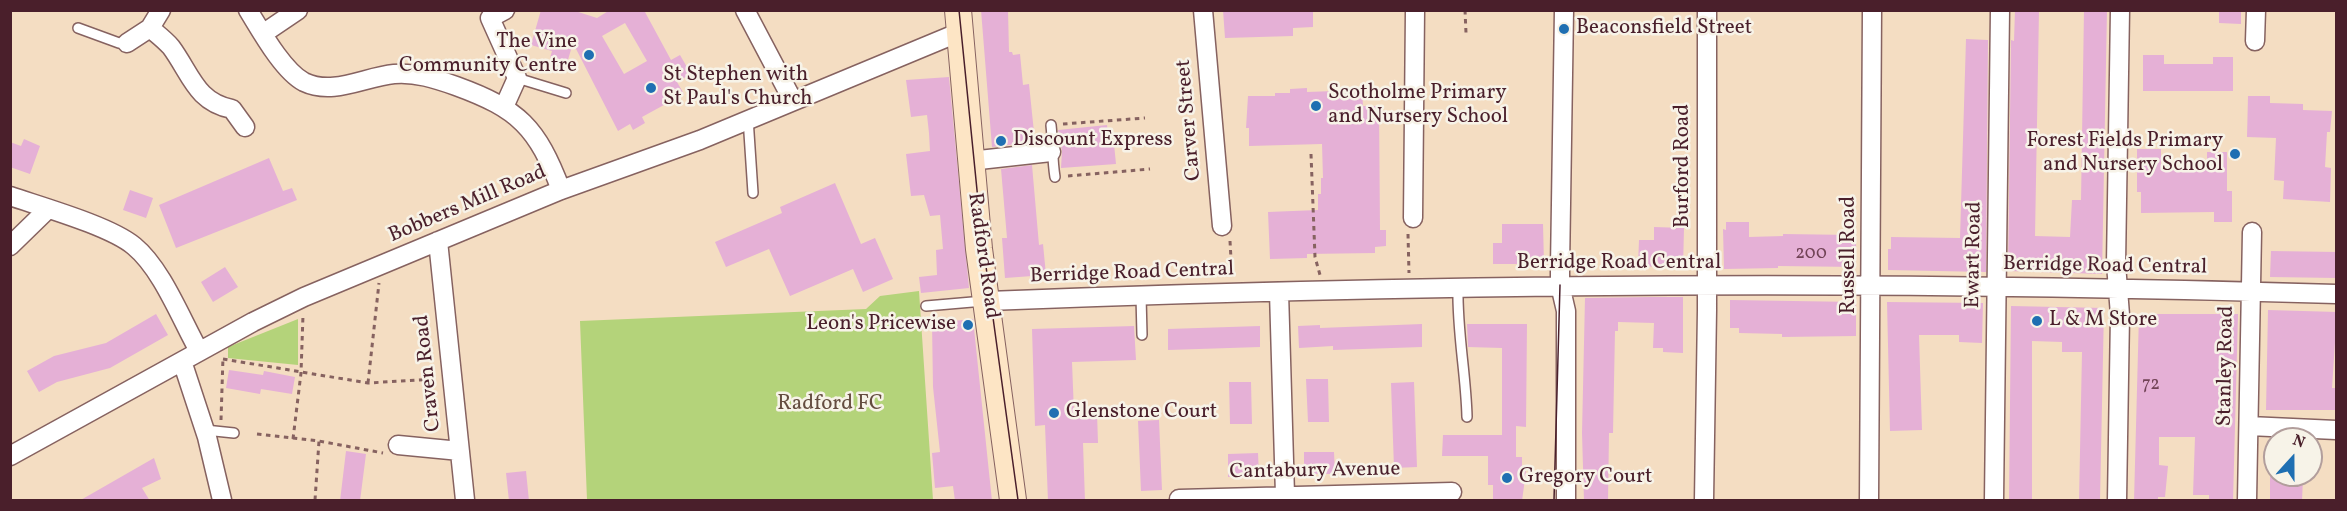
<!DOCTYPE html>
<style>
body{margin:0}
#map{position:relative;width:2347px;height:511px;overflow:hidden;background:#f4ddc2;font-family:Vollkorn,serif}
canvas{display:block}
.frame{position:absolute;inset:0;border:12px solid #4a1f2b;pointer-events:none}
.north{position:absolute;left:2263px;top:427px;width:60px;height:60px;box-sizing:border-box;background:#f7f3e8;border:2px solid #b29e9c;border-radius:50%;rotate:21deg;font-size:16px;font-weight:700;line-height:24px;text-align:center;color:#4a1f2b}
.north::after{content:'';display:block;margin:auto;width:21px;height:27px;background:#1f6fb2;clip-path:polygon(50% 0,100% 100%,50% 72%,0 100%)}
</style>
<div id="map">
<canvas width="2347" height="511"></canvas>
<div class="frame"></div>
<div class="north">N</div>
</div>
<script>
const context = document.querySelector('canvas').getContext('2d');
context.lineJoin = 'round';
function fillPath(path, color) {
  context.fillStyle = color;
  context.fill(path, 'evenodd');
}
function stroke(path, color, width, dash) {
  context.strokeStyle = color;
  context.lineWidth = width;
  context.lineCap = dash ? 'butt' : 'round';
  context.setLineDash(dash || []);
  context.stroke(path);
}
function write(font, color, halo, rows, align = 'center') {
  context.font = font + ' Vollkorn,serif';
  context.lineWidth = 5;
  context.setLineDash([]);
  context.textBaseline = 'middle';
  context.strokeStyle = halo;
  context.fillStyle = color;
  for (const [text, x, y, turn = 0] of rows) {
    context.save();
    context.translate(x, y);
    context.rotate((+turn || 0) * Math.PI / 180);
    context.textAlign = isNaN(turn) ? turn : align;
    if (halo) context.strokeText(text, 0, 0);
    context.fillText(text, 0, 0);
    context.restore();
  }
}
fillPath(new Path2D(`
 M919,291L933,500H587L580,321L866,309L880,296Z
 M298,319V365L228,358V347Z`), '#b4d37a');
fillPath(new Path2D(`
 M541,10H572L597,18L610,10H648L645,12L671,60L680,55L691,74L677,82L684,94L642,117L645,123L633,130L630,124L618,131L573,43L567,63L550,58L552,51L531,45ZM625,23L647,61L624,74L602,36Z
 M981,10H1008L1009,52H1012L1013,55L1020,54L1023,85L1029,84L1035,142L992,147Z
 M1223,10H1313V27L1293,28V36L1225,38Z
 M2015,10H2039L2035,236L2070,237L2072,200H2081L2084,10H2107L2102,274L2008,271L2011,40L2014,41Z
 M2219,10H2241V24L2219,23Z
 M1966,39L1988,40L1986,272L1888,270V249H1891V237L1960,238Z
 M2143,55H2164V64H2213V57H2233V91H2143Z
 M949,77L969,288L921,293L919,277L937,275L936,250L943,249L940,215L930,216L924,195L911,196L906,154L930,151L929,133L927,115L911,117L906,80Z
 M1307,88V92L1362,90L1363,106H1379L1380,230H1386V246L1375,247V253L1307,254V258L1270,259L1268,212L1318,210V194H1321V178H1323L1322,144L1249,146V128H1246L1248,96H1275V93H1290V89Z
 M2248,96H2270V103L2303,104V110L2332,111L2330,132H2327L2325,167L2331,168L2330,202L2283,199L2284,181L2274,180L2276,138L2247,137Z
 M1107,125L1109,144H1114L1116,164L1061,168L1062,151L1058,130Z
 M24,139L40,146L30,174L10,167V142L21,146Z
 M2137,149H2161V166L2207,165V152H2227V191H2232V222H2214V212L2141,213V192H2137Z
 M269,158L283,191L292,188L297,200L176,248L159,205Z
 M1032,165L1039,245L1043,244L1046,275L1005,278L1002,238H1007L1001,169Z
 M835,183L861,244L875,238L893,279L863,292L853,269L790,296L769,249L726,267L715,242L782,213L780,207Z
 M130,190L153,198L146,218L123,210Z
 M1726,222H1749V237L1783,236V234L1853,235V244H1856V267L1778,266V268L1724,269L1723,229L1726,230Z
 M1502,224H1543L1544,264H1493V243H1502Z
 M1654,227L1684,228L1683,268L1638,266L1639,240H1654Z
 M2271,251L2337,252V278L2270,277Z
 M225,267L238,287L213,302L201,282Z
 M1651,297H1683V353L1663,352V348H1653L1654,323L1618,322V331H1615L1613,433H1609L1608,501H1584L1582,433L1585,298Z
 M1730,300L1856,302V336L1782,337V334L1739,333V328H1730Z
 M1887,302L1983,303L1982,343L1959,342V335H1919L1922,430L1890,431Z
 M2011,306L2104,308L2100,501H2079L2082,352H2062V342L2032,341V501H2009Z
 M2268,310L2337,312L2332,388H2337V410H2266Z
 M156,314L168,335L110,368L57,382L39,392L27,371L54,356L106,343Z
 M2139,314H2238L2233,501H2209V495H2193L2195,437H2159V465L2168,466L2165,497H2158V501H2134Z
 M973,319L992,501H955L953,486L935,488L932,453L940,452L933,387L932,323Z
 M1422,324V347L1333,350V346L1299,348L1298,326L1320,325V328Z
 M1467,324H1527L1526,427L1516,426V457H1522V471H1526L1522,501H1493V485H1488V456H1442L1443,435H1502V348L1468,347Z
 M1134,326L1136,360L1072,362L1074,413H1097L1098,443H1083L1085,501H1048L1045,425L1035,426L1032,329Z
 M1260,326V347L1168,350V329Z
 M229,370L263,375L264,371L295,377L292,394L261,389L260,394L226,388Z
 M1306,379H1328L1329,422H1308Z
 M1229,382H1251L1252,424H1230Z
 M1414,382L1417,467L1394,468L1391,383Z
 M1159,420L1162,490L1141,491L1138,421Z
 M346,451L366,454L360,501H340Z
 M1304,452H1334L1335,474H1304Z
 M1258,453L1259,476L1228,477V454Z
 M154,458L161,479L142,488L150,501H79Z
 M526,471L529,501H509L506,473Z
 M2270,475H2295V478H2303L2302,501H2270Z`), '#e5b0d6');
const lane = new Path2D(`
 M78,28L119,43H127
 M517,78L566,93
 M748,118L753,193
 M1051,125C1053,143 1052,159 1055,177
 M1458,288C1457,332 1466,374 1467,417
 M1141,296L1142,335
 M926,306L984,301
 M205,430L234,433`);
const street = new Path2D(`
 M248,10C261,31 283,71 304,82C333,96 364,77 394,74C415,72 436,79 456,86C519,109 537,127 561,190
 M745,10L793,101
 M1203,10L1222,226
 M1564,10L1560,268V285L1566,311V500
 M150,28C157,34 165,40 171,47C191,74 196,102 232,109L245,127
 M264,33L298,10
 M2255,41L2256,10
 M127,43L150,28L161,10
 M504,107L517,78L490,18L505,10
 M970,161L1051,152
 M10,196C42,207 110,226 134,246C162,269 181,319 199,351
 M1413,218L1415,10
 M438,241L465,500
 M10,246L48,209
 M1279,292L1285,495
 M988,301C1437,283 1887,280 2336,294
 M182,361L207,437L222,500
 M2249,426L2336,430
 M398,445L460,451
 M10,456L253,322L304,297L561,190L700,140L960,32
 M1179,499L1452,492
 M1704,500L1707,310V10
 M1869,500L1872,10
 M1994,500L2000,10
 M2117,500L2120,315L2116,264L2120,10
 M2247,500L2252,232`);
const secondary = new Path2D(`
 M958,10L979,249L1013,500`);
stroke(lane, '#866260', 12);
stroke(street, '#866260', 21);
stroke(secondary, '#866260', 28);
stroke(new Path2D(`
 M1465,10L1466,33
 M1063,124L1145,118
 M1311,154L1315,257L1320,275
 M1068,176L1150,169
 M1408,234L1409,273
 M1230,241L1232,277
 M223,359L368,383L435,379
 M368,383L379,283
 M221,420L223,357
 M257,434L319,441L383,453
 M293,439L301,373L303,315
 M315,500L319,441`), '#866260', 3, [4.5, 4.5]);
stroke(lane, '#fff', 9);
stroke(street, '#fff', 18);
stroke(secondary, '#fde5c5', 26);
stroke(new Path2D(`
 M959,10L981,230L1018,500
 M1554,500L1560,285`), '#4a1f2b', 1.5);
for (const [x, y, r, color] of [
 [1564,29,6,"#1f6fb2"],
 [589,55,6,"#1f6fb2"],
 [651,88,6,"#1f6fb2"],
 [1316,106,6,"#1f6fb2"],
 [1001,141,6,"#1f6fb2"],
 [2235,154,6,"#1f6fb2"],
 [2037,321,6,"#1f6fb2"],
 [968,325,6,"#1f6fb2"],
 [1054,413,6,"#1f6fb2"],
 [1507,478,6,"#1f6fb2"]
]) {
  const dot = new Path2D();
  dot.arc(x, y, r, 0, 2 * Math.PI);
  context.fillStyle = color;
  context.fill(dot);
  stroke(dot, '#f7f3e8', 2);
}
write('18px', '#714356', null, [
 ["200",1811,255],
 ["72",2151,386]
]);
write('21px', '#4a1f2b', '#f7f3e8', [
 ["Beaconsfield Street",1576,29],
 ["The Vine",577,43,"right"],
 ["Community Centre",577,67,"right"],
 ["St Stephen with",663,76],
 ["St Paul's Church",663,100],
 ["Scotholme Primary",1328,94],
 ["and Nursery School",1328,118],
 ["Discount Express",1013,141],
 ["Forest Fields Primary",2223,142,"right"],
 ["and Nursery School",2223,166,"right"],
 ["L & M Store",2049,321],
 ["Leon's Pricewise",956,325,"right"],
 ["Glenstone Court",1066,413],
 ["Gregory Court",1519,478]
], 'left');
write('21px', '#4a1f2b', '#f7f3e8', [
 ["Carver Street",1190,120,-95],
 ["Burford Road",1684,166,-90],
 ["Bobbers Mill Road",468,205,-23],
 ["Russell Road",1850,255,-90],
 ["Ewart Road",1975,255,-89],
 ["Radford Road",982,256,82],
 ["Berridge Road Central",1619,264],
 ["Berridge Road Central",2105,267,1],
 ["Berridge Road Central",1132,274,-2],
 ["Stanley Road",2227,366,-89],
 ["Craven Road",429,373,-96],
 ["Cantabury Avenue",1315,472,-1]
]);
write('21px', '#644c3f', '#f7f3e8', [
 ["Radford FC",830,405]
]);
</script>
